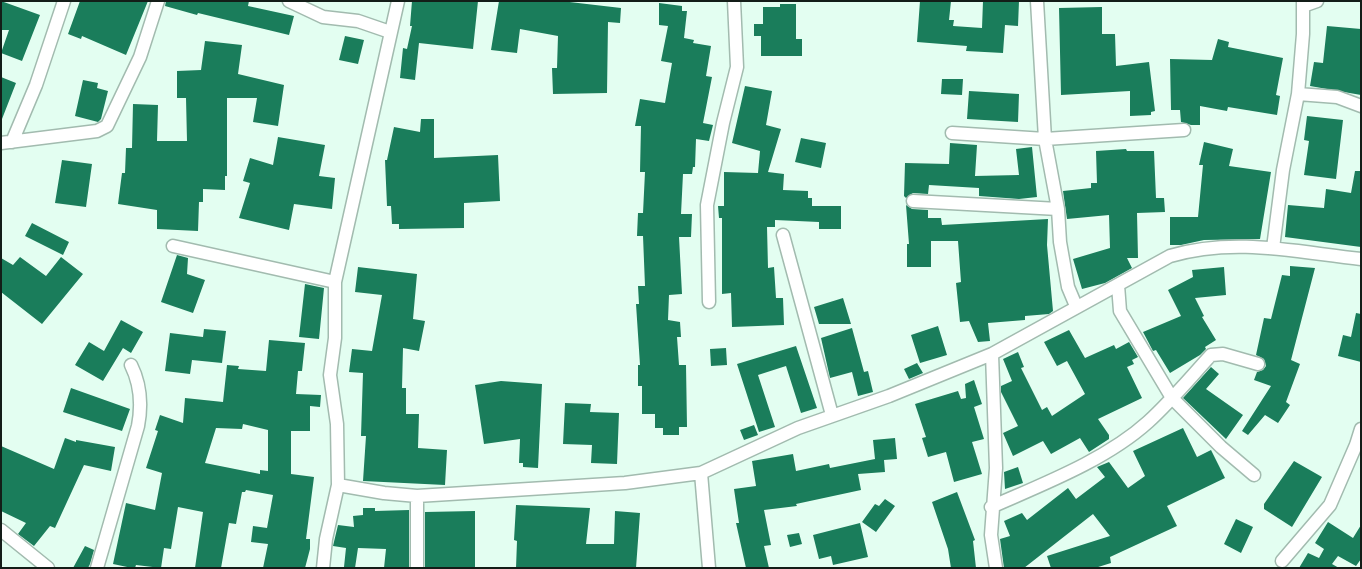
<!DOCTYPE html>
<style>
body{margin:0}
#map{position:relative;width:1362px;height:569px;overflow:hidden;background:#e3fef1;font-family:Helvetica,sans-serif}
canvas{display:block}
.frame{position:absolute;inset:0;border:2px solid #131d18;pointer-events:none}
</style>
<div id="map">
<canvas width="1362" height="569"></canvas>
<div class="frame"></div>
</div>
<script>
const context = document.querySelector('canvas').getContext('2d');
context.lineJoin = 'round';
function fillPath(path, color) {
  context.fillStyle = color;
  context.fill(path, 'evenodd');
}
function stroke(path, color, width, dash) {
  context.strokeStyle = color;
  context.lineWidth = width;
  context.lineCap = dash ? 'butt' : 'round';
  context.setLineDash(dash || []);
  context.stroke(path);
}
fillPath(new Path2D(`
 M1,1L40,15L22,61L1,53L9,30H1Z
 M80,1H148L126,55L82,36L81,39L68,34Z
 M166,1H249L248,6L294,16L289,35L198,13L197,15L165,6Z
 M412,1H478L473,49L419,43L415,80L400,78L403,48L407,49L412,26H410Z
 M499,1H561L621,8L620,23L608,22L607,93L553,94L552,68H557L558,36L520,29L517,53L491,50Z
 M920,1H951L949,20H954L953,26L982,28L983,1H1019L1018,26L1005,25L1003,53L966,51L967,46L917,42Z
 M659,3L682,6V11H687L684,38L694,40L693,43L711,46L706,76L712,77L703,123L713,125L709,141L696,139L695,167H693L692,174H683L681,214H692L691,237H679L682,294L669,295L668,320L680,322L681,337H677L679,365H686L687,427H679V435H663V428H655V414H642V386H638V365H640L636,304H639L638,286H645L643,236H637L638,213H643L645,172H640L641,126H635L640,99L665,103L672,63L661,61L668,26L659,25Z
 M780,4H796V39H802V56H761V36H754V24H763V7H780Z
 M1102,7V34H1115L1116,66L1149,62L1155,111L1151,112V115L1130,116V91L1061,95L1059,8Z
 M1327,26L1361,29V95L1310,86L1314,62L1323,63Z
 M345,36L364,40L358,64L339,60Z
 M1218,39L1229,42L1228,47L1283,58L1276,95L1280,96L1277,115L1228,107L1227,111L1200,106V125H1191L1181,122L1180,110H1171L1170,59L1212,60Z
 M205,41L242,45L238,74L284,85L278,126L253,122L257,98H227V176H225V190L203,189V202H199L198,231L157,229V210L118,204L122,173H125L126,148H132L133,104L158,105L157,141H187L186,98H177V71L201,70Z
 M1,77L16,83L2,119L1,118Z
 M942,79H963L962,95L941,94Z
 M83,80L98,83L97,88L108,91L101,119L98,122L75,116Z
 M745,86L772,91L766,125L781,129L768,172L784,174L783,190L808,191V198H812V206H841V229H819V222L775,220V227H767L768,268L774,267L776,298H783L784,325L732,327L731,293L722,294V218H719L718,206H724V172L758,173L760,151L732,143Z
 M969,91L1019,94L1018,122L967,119Z
 M1307,116L1343,120L1336,179L1304,175L1309,141L1304,140Z
 M421,119H434V158L498,155L500,201L464,203V228L399,229V224H392L391,206H387L385,160H387L394,127L420,132Z
 M278,137L325,145L319,176L335,178L332,209L294,204L289,230L239,218L250,183L243,181L250,158L273,165Z
 M801,138L826,143L821,168L795,162Z
 M1204,142L1233,149L1229,166L1271,172L1260,239L1204,240L1181,245H1170V217H1198L1203,165H1199Z
 M950,143L977,145L975,176L1019,175L1016,149L1032,147L1037,197L1019,199L979,196V188L929,185L928,194L913,193L906,198L904,196L905,163L949,164Z
 M1126,149L1127,151H1154L1156,198H1164L1165,212L1137,213L1138,258H1127L1132,268L1105,283L1082,289L1073,259L1110,248L1109,215L1067,219L1063,191L1091,188V183H1097L1096,151Z
 M62,160L92,164L86,207L55,203Z
 M1355,171H1361V247L1285,237L1288,205L1324,208L1326,189L1351,193Z
 M906,205L912,209L928,210V218H941L942,225L1048,219L1047,245L1053,311L1049,314L1025,316V320L988,323L990,341L978,342L969,321L960,322L956,283L961,282L958,241H931V267H907V244H909Z
 M32,223L69,242L63,255L25,236Z
 M177,255L188,258L187,274L205,280L193,313L161,302Z
 M20,257L46,276L61,257L83,274L42,324L1,292V258L13,265Z
 M1290,266L1315,268L1291,360L1300,364L1286,402L1290,405L1278,423L1265,415L1248,435L1242,431L1271,386L1254,380L1257,372L1263,370L1266,366L1264,359L1256,355L1264,318L1271,319L1282,275L1290,276Z
 M358,267L417,274L413,319L425,321L419,351L403,348L402,388H406V414H419L418,448L447,450L445,485L363,481L366,436H361L363,373L349,372L352,349L372,351L382,295L355,292Z
 M1224,267L1226,295L1195,298L1204,316L1202,317L1216,340L1205,347L1206,349L1200,355L1170,373L1156,350L1153,351L1143,332L1181,316L1168,290L1193,277L1192,270Z
 M305,284L324,288L319,339L299,337Z
 M843,298L851,324H819L814,307Z
 M1356,313L1361,314V362L1338,356L1343,335L1351,337Z
 M121,320L143,332L131,353L123,348L103,381L75,365L89,342L104,351Z
 M938,326L947,355L920,363L911,335Z
 M852,328L864,372L868,371L873,392L858,396L852,372L830,378L821,338Z
 M204,329L226,331L222,363L192,360L190,374L165,371L170,333L203,337Z
 M1069,330L1085,358L1114,345L1116,349L1129,342L1138,357L1132,360L1134,364L1127,367L1142,398L1098,419L1109,435V439L1089,452L1080,438L1051,454L1043,441L1013,456L1003,433L1018,426L1001,392V386L1012,381L1003,359L1018,352L1024,367L1021,368L1042,410L1047,407L1052,416L1085,394L1067,361L1057,366L1044,342Z
 M269,340L305,343L302,371H298L296,394L321,395L320,407L310,406V431H291V474L314,477L306,539H310V549L305,568H263L268,544L251,542L253,526L267,528L273,495L246,490L245,492H242L236,524L229,523L221,568H195L203,512L178,507L171,549L164,548L161,568L136,565L135,568H132L113,564L126,503L155,510L162,473L146,468L158,431L155,430L160,415L183,423L185,398L223,402L227,365L239,366L238,369L266,371ZM243,424L268,430V471L260,470V474L205,463L216,428L242,429Z
 M796,346L817,408L801,413L786,366L758,375L775,427L759,432L737,364Z
 M726,348L727,365L711,366L710,349Z
 M917,363L923,373L909,379L904,369Z
 M1211,367L1219,374L1206,389L1243,415L1226,439L1183,398Z
 M974,380L982,404L974,407L984,439L972,442L982,474L954,482L946,452L928,457L922,438L926,437L915,404L958,391L961,399L966,398L965,384Z
 M501,381L542,384L538,468L523,467V463H519L520,439L484,444L475,385Z
 M71,388L130,409L122,431L63,412Z
 M565,403L591,404L590,412L619,413L617,464L591,463L592,445L563,444Z
 M754,425L758,435L744,440L740,430Z
 M1183,428L1197,457L1211,450L1225,478L1167,506L1177,526L1110,557L1111,563L1095,568H1051L1047,556L1110,536L1093,514L1024,568H1004L1000,539L1010,536L1004,521L1022,513L1027,520L1068,488L1076,499L1105,477L1097,467L1109,462L1128,488L1145,476L1133,451Z
 M65,438L76,442V440L115,447L111,471L84,465L55,528L50,526L34,546L18,534L26,523L1,511V446L54,469Z
 M895,438L897,459L884,460L885,472L858,474L861,490L796,504L797,506L764,510L771,545L764,546L769,568H746L736,523H739L734,489L756,486L752,461L793,454L796,471L829,464L830,468L875,459L873,440Z
 M1294,461L1322,477L1292,527L1264,509V504Z
 M1018,467L1023,483L1005,489L1004,472Z
 M957,492L975,540L973,541L976,568H951L948,549L932,502Z
 M885,499L895,506L876,532L862,522L875,504L879,506Z
 M516,505L590,508L586,544H614L615,511L640,513L636,568H516L517,541L514,540Z
 M363,508H375V511L409,510V568H384L386,549L358,548L355,568L344,567L346,548L333,546L338,525L354,527L353,516L363,515Z
 M475,511V568H425V512Z
 M1236,519L1253,527L1241,553L1224,544Z
 M1328,522L1353,538L1361,525V559L1356,566L1338,556L1332,564L1339,568H1299L1308,553L1319,558L1324,549L1315,543Z
 M860,523L868,557L833,565L831,556L819,559L813,535Z
 M799,533L802,544L790,547L787,535Z
 M85,546L94,550L90,564L88,568H73Z`), '#1a7d5b');
const minor = new Path2D(`
 M289,1L323,17L358,21L390,32
 M1037,1L1045,139L1058,209L1060,242L1068,287L1076,306
 M1303,6L1317,1
 M1298,94L1337,97L1361,106
 M952,133L1045,139L1184,130
 M12,142L36,85L64,1
 M1,143L97,131L107,126L140,57L158,1
 M913,201L1058,209
 M783,235L832,415
 M173,246L335,282
 M1273,248L1283,170L1298,94L1303,34V1
 M1118,285L1120,311L1172,398L1221,447L1254,475
 M709,302L707,205L723,123L737,67L734,1
 M992,354L996,468L991,535L996,568
 M701,473L709,568
 M338,485L384,493L417,496L625,483L701,473L798,428L889,396L992,354L1170,256C1235,237 1295,252 1361,259
 M417,496V568
 M991,507C1043,484 1106,460 1148,422C1171,401 1190,378 1211,355L1223,354L1258,364
 M1,530L48,568
 M1282,561L1330,505L1356,445L1361,429
 M97,568L138,426C142,405 141,385 131,365
 M323,568L326,539L338,485L337,424L330,375L335,338V282L398,1`);
stroke(minor, '#a2bbaf', 15);
stroke(minor, '#fff', 12);
</script>
